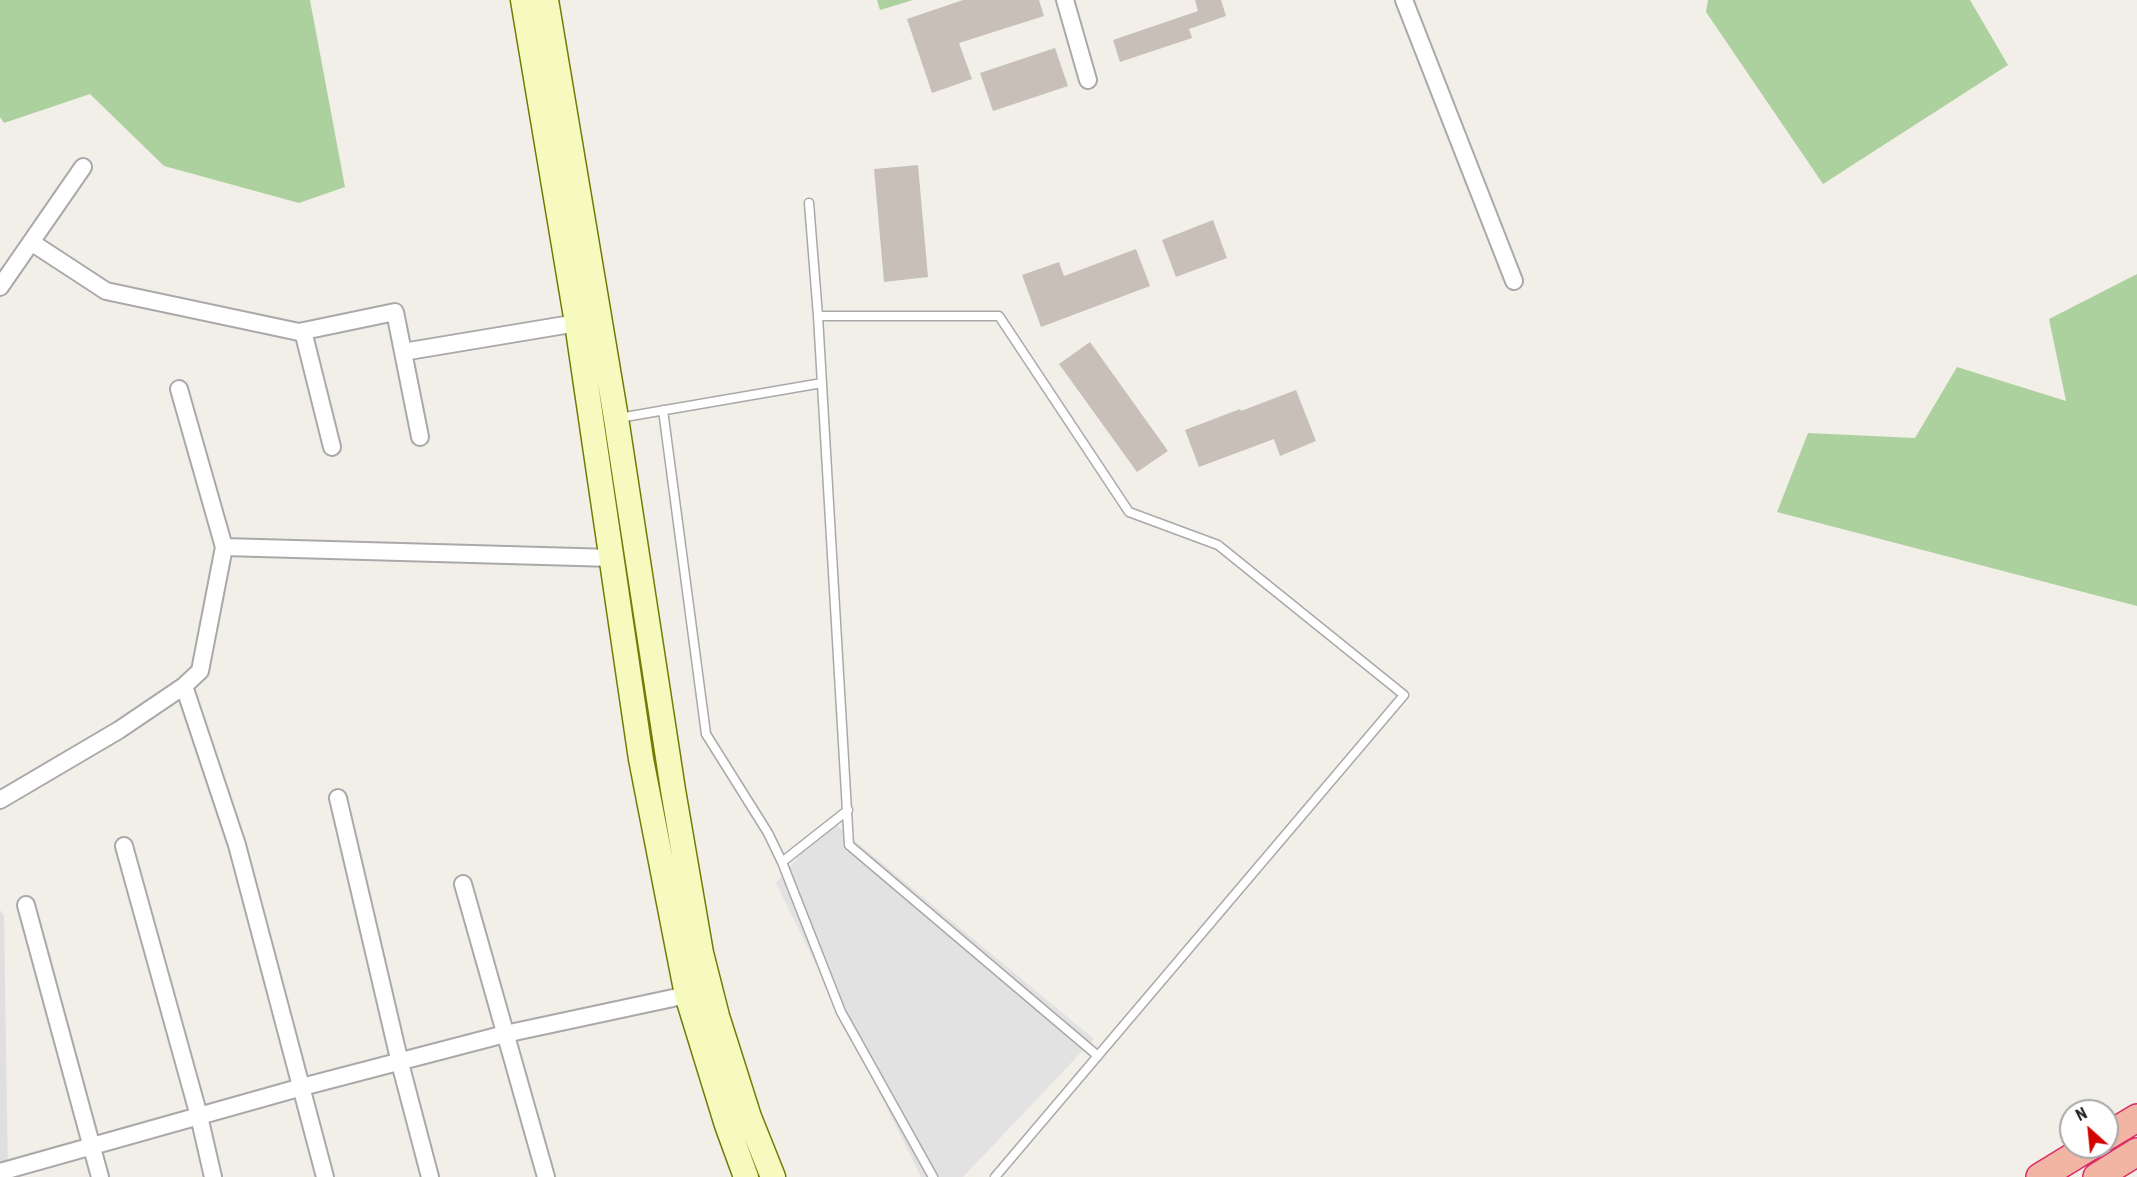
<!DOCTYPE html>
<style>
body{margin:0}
#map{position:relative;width:2137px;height:1177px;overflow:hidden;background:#f2efe9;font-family:"Roboto Condensed",sans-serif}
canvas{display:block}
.north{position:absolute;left:2059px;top:1099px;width:60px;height:60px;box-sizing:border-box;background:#fff;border:2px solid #a7a7a7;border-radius:50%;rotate:333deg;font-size:16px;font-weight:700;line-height:24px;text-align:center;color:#222}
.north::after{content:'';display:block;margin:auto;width:21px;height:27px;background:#d40000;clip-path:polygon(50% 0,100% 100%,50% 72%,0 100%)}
</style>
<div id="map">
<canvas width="2137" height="1177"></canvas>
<div class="north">N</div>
</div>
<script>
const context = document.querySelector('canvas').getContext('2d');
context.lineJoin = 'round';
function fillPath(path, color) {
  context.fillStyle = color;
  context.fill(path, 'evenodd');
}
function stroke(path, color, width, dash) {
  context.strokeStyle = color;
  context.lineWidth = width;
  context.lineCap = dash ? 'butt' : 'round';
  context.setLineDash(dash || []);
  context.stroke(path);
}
fillPath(new Path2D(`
 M0,910L4,916L8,1177H0Z`), '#e0dfdf');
fillPath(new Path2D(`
 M0,0H310L345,187L299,203L164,166L90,94L4,123L0,117Z
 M877,0H913L880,10Z
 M1708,0H1970L2008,65L1823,184L1706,12Z
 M2137,274V606L1777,512L1808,433L1915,438L1957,367L2066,401L2049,319Z`), '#add19e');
fillPath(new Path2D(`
 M830,820L1094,1039L963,1177H921L776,883Z`), '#e2e2e2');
fillPath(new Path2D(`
 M963,0H1039L1044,16L959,43L972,79L932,93L907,19Z
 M1195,0H1221L1226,16L1189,29L1192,38L1120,62L1113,40L1198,11Z
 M1055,48L1068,86L993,111L980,73Z
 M918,165L928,277L884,282L874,169Z
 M1213,220L1227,258L1176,277L1162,240Z
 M1136,249L1150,286L1041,327L1022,275L1059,262L1064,276Z
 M1090,342L1168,451L1137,472L1059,364Z
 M1296,390L1316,441L1280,456L1274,439L1199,467L1185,430L1240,409L1241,411Z`), '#c7bfb8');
const service = new Path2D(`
 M809,203L818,316L849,845L1098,1056
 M818,316H999L1129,512L1218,545L1404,695L995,1177
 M663,410L706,734L768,833L782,862L841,1012L933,1177
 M619,418L822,383
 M782,862L848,810`);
const minor = new Path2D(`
 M1065,0L1088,80
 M1404,0L1514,281
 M31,242L106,291L299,332L395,312L420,437
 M0,287L83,167
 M303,331L332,447
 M403,352L577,323
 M179,389L224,547
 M184,686L237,845L325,1177
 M338,798L400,1063L430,1177
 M0,800L119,730L184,686L200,671L224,547L613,558
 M124,846L199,1116L213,1177
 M463,884L546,1177
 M26,905L100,1177
 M0,1172L302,1087L505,1034L687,995`);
const secondary = new Path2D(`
 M523,0L577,323L641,759L687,995L727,1125L746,1177
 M546,0L616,418L673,790L701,953L717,1016L749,1117L773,1177`);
const trunk = new Path2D(`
 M2107,1136L2137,1118
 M2040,1177L2089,1147
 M2097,1177L2137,1152`);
stroke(service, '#a9a9a9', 11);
stroke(minor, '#a9a9a9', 20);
stroke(secondary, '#707d05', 27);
stroke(trunk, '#dc2a67', 30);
stroke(service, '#fff', 8);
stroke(minor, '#fff', 16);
stroke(secondary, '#f7fabf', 24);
stroke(trunk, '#f2b4a3', 27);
</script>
